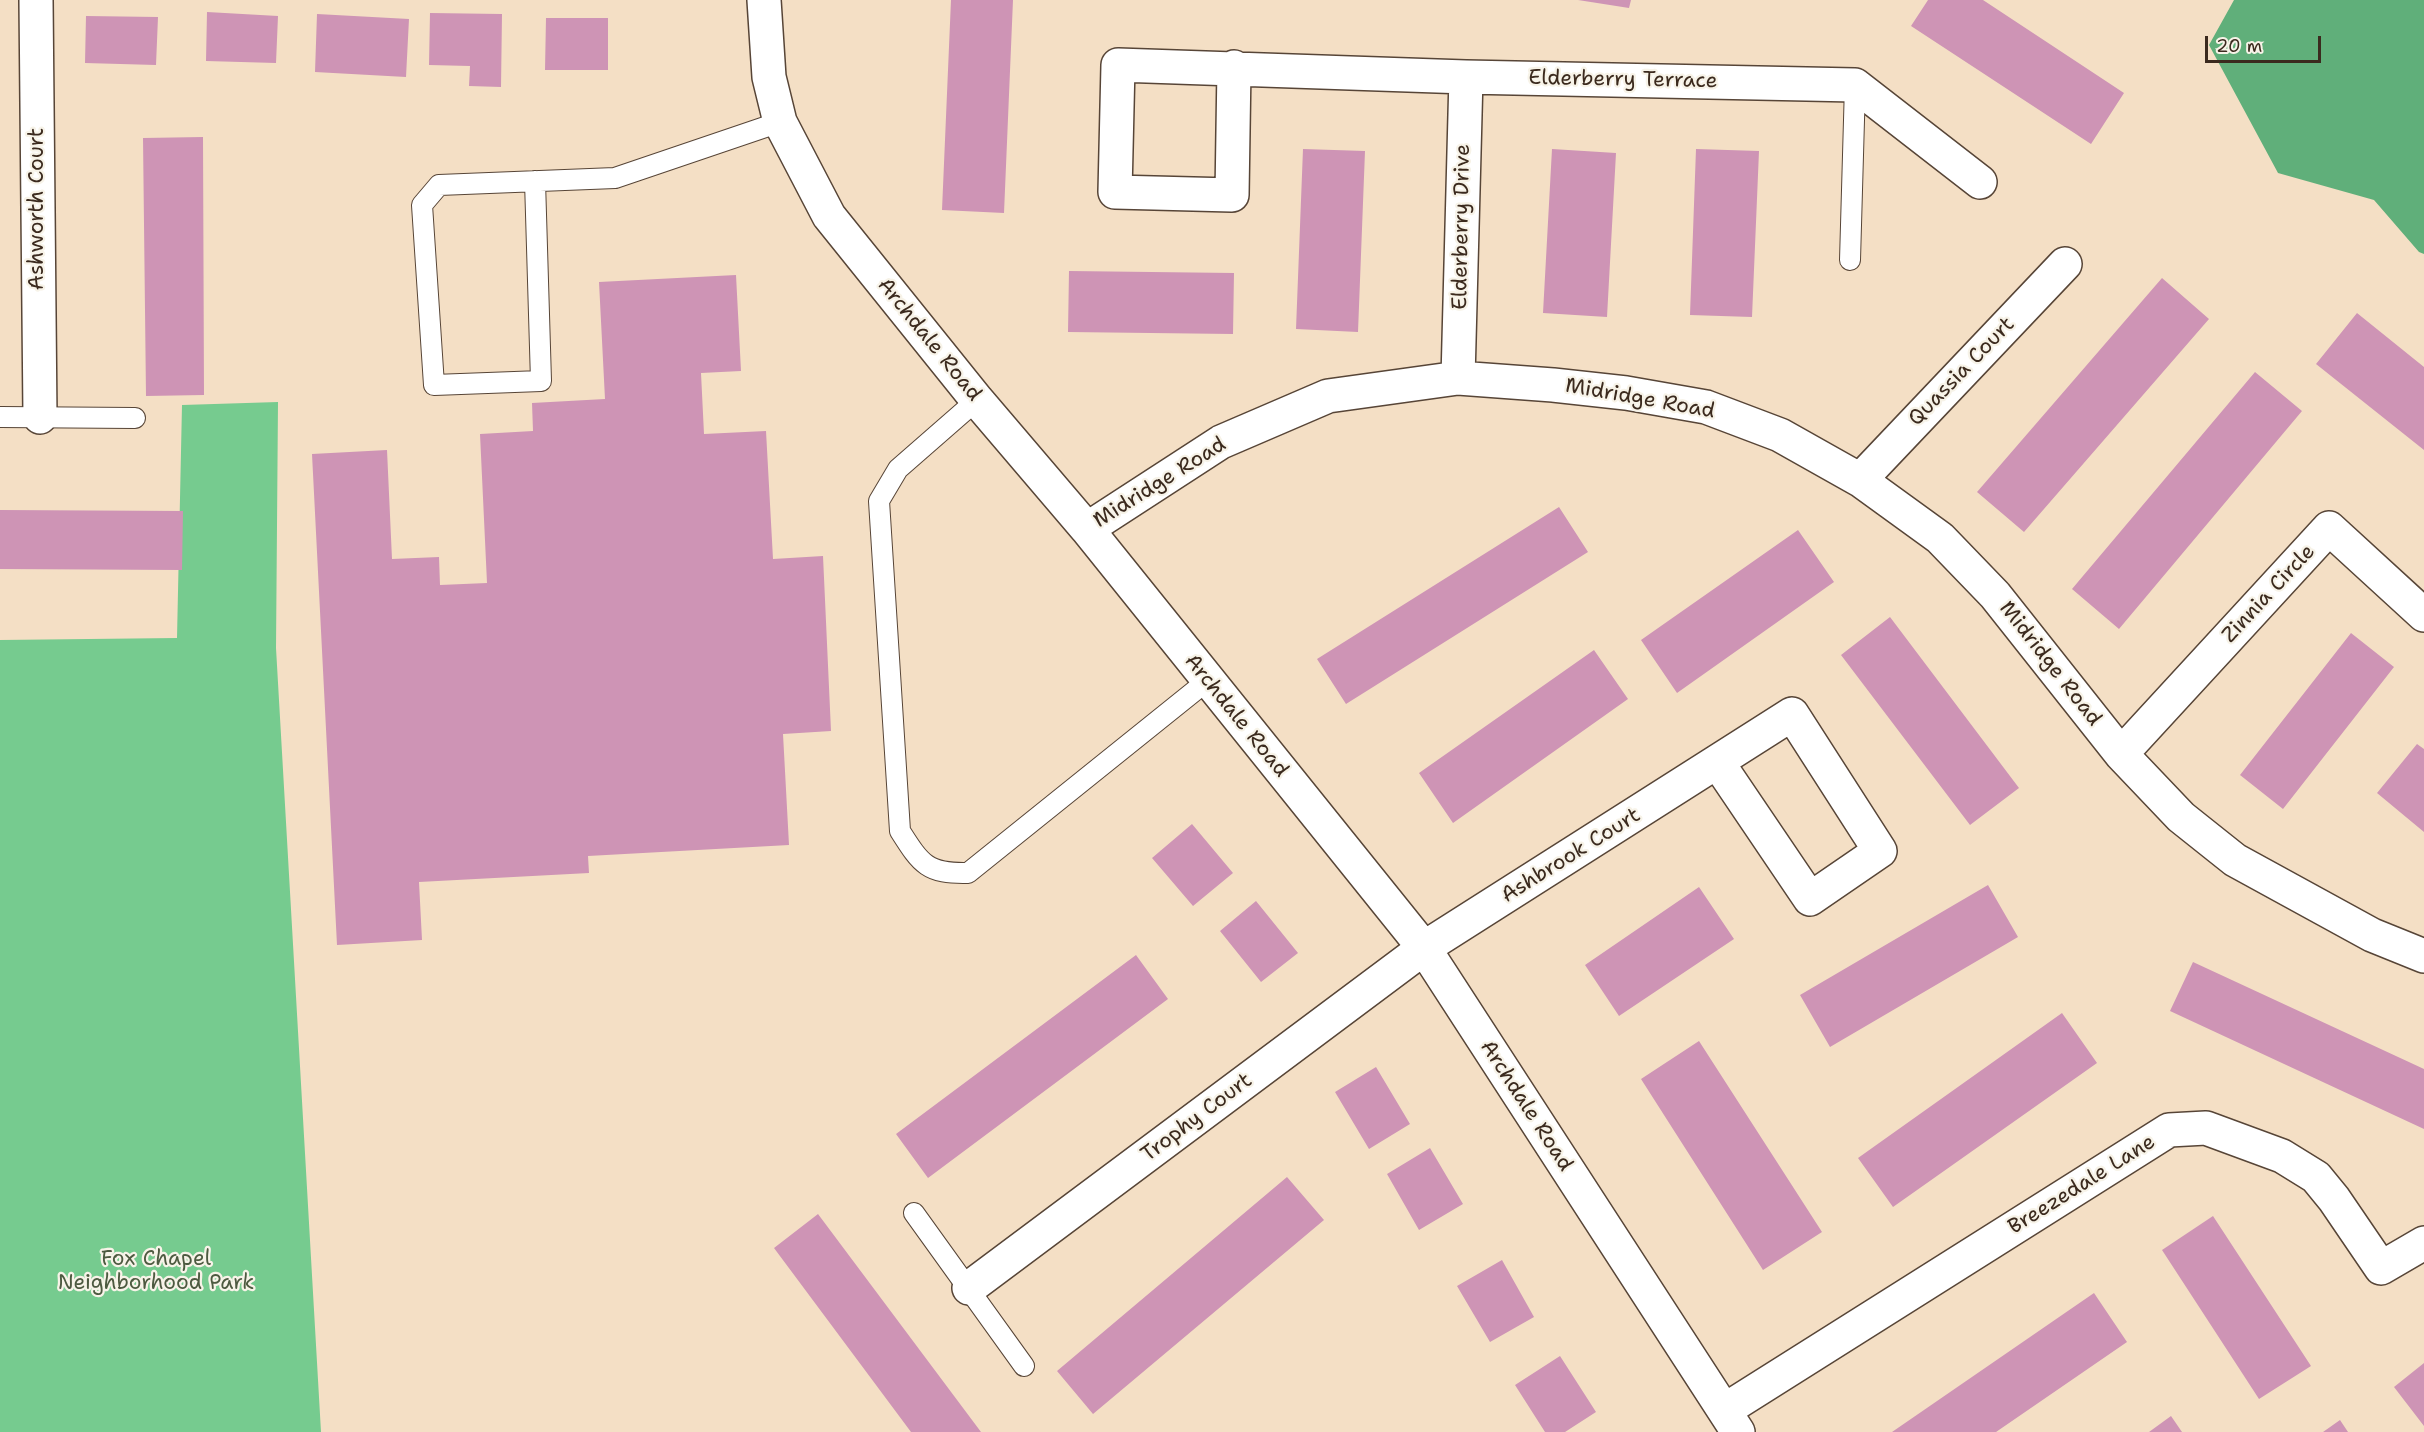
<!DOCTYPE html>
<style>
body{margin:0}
#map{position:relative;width:2424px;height:1432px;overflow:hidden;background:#f4dfc5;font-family:"Shantell Sans",sans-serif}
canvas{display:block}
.scale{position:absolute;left:2205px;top:36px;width:116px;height:27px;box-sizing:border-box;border:3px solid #3b2a1e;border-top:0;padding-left:8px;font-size:18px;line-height:21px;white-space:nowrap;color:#3b2a1e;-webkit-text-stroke:4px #f7f3e8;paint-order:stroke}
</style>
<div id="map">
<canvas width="2424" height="1432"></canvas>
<div class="scale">20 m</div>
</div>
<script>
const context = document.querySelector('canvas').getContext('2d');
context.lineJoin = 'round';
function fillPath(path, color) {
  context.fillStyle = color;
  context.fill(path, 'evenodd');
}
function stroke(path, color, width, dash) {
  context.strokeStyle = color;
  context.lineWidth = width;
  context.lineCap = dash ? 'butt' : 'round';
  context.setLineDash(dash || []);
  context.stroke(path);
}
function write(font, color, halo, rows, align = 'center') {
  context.font = font + ' "Shantell Sans",sans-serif';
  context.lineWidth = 4.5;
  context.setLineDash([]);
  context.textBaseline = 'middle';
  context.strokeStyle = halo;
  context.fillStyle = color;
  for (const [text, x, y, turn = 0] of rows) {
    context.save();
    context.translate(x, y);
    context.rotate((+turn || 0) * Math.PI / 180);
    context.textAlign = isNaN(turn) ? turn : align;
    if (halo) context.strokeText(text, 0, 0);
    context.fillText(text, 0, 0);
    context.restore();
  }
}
fillPath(new Path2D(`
 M278,402L276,648L321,1432H0V640L177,638L182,405Z`), '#76cb8f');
fillPath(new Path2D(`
 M2234,0H2424V254L2419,252L2374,200L2278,173L2209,45Z`), '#60af7a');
fillPath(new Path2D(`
 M951,0H1013L1004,213L942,210Z
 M1578,0H1631L1629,8Z
 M1928,0H1983L2124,93L2091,144L1911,26Z
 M207,12L278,16L276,63L206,61Z
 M430,13L502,14L501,87L469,86L470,66L429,65Z
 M317,14L409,19L406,77L315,72Z
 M86,16L158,17L156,65L85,63Z
 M546,18H608V70H545Z
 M203,137L204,395L146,396L143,138Z
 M1303,149L1365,151L1358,332L1296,329Z
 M1552,149L1616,153L1607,317L1543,313Z
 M1696,149L1759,151L1752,317L1690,315Z
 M1069,271L1234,273L1233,334L1068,332Z
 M736,275L741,371L701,373L704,434L766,431L773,559L823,556L831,731L783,734L789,845L588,856L589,873L419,882L422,940L337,945L312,454L387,450L392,559L439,557L440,585L487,583L480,434L533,431L532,403L605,399L599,282Z
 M2162,278L2209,319L2024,532L1977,492Z
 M2357,313L2424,367V450L2316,364Z
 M2255,372L2302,411L2119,629L2072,589Z
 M1559,507L1588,552L1346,704L1317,659Z
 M0,510L183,511L182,570L0,569Z
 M1798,530L1834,582L1677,693L1641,640Z
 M1890,617L2019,788L1970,825L1841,655Z
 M2351,633L2394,667L2283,809L2240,775Z
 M1594,650L1628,699L1453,823L1419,773Z
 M2417,744L2424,749V832L2377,793Z
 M1192,824L1233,873L1193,906L1152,858Z
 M1988,885L2018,937L1830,1047L1800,995Z
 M1699,887L1734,939L1619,1016L1585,965Z
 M1256,901L1298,953L1261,982L1220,931Z
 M1136,955L1168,999L928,1178L896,1134Z
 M2193,962L2424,1069V1129L2170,1011Z
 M2062,1013L2097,1063L1893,1207L1858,1158Z
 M1699,1041L1822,1232L1763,1270L1641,1079Z
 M1376,1067L1410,1124L1369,1149L1335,1092Z
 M1430,1148L1463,1204L1419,1230L1387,1174Z
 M1287,1177L1324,1220L1093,1414L1057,1371Z
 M818,1214L981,1432H911L774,1248Z
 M2213,1216L2311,1366L2259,1399L2162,1250Z
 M1502,1260L1534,1317L1490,1342L1457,1286Z
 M2094,1293L2127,1342L1996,1432H1892Z
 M1560,1356L1596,1412L1565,1432H1545L1515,1385Z
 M2424,1363V1426L2394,1387Z
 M2171,1416L2182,1432H2149Z
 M2340,1420L2348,1432H2323Z`), '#ce94b5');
const service = new Path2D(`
 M535,181L541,381L434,385L422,205L439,185L615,178L780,122
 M1850,260L1855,85
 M977,400L898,469L879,501L900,831C921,864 927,874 968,873L1207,681
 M0,417L135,418
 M914,1213L1024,1366`);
const minor = new Path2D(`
 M36,0L40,417
 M764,0L769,77L780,122L829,216L977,400L1087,529L1424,948L1738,1432
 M1234,67L1232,195L1115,192L1118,65L1466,77L1855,85L1980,182
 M1458,378L1466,77
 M1860,480L2065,264
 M1087,529L1221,442L1328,396L1458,378L1553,385L1626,393L1706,407L1780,435L1860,480L1940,538L1995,595L2121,754L2181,817L2235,860L2372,935L2424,956
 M2121,754L2329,528L2424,615
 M969,1288L1424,948L1792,714L1880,851L1810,899L1718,763
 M1725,1410L2169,1130L2206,1128L2282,1156L2316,1177L2334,1199L2381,1268L2424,1243`);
stroke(service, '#574537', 22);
stroke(minor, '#574537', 36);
stroke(service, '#fff', 20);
stroke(minor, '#fff', 33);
write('21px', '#3b2a1e', '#f7f3e8', [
 ["Elderberry Terrace",1623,80,1],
 ["Ashworth Court",38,209,-90],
 ["Elderberry Drive",1462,227,-89],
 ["Archdale Road",929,340,51],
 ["Quassia Court",1962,372,-46],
 ["Midridge Road",1640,399,10],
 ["Midridge Road",1160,483,-32],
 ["Zinnia Circle",2269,594,-47],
 ["Midridge Road",2050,664,52],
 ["Archdale Road",1236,716,51],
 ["Ashbrook Court",1571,856,-32],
 ["Archdale Road",1526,1106,57],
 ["Trophy Court",1197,1118,-37],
 ["Breezedale Lane",2082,1185,-32]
]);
write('21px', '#4d5a40', '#f7f3e8', [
 ["Fox Chapel",156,1260],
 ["Neighborhood Park",156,1284]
]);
</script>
